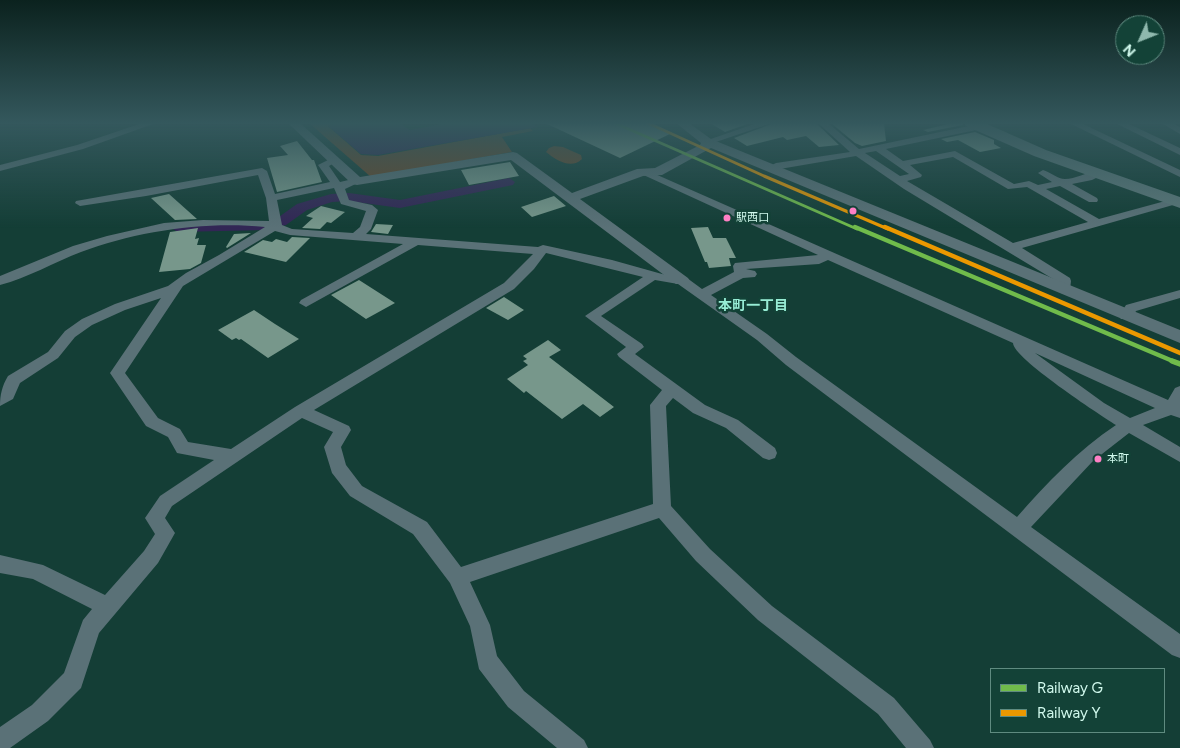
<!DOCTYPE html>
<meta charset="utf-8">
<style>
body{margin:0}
#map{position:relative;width:1180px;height:748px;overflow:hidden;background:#143e36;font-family:Figtree,sans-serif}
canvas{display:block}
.legend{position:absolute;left:990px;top:668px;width:175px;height:65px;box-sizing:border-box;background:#134237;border:1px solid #5f8b80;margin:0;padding:6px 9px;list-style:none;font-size:15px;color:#d1f9ed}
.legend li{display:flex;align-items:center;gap:10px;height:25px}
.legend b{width:25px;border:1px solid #5f8b80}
.north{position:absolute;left:1115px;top:15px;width:50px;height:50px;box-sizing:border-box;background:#134237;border:1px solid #5f8b80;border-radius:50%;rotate:226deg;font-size:14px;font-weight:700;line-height:20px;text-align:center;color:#d1f9ed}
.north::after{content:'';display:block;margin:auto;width:18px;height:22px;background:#8fb8ad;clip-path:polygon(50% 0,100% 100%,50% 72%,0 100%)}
</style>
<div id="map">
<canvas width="1180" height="748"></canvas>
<ul class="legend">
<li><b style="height:6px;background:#70bb4b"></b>Railway G</li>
<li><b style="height:6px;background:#eb9800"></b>Railway Y</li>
</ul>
<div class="north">N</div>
</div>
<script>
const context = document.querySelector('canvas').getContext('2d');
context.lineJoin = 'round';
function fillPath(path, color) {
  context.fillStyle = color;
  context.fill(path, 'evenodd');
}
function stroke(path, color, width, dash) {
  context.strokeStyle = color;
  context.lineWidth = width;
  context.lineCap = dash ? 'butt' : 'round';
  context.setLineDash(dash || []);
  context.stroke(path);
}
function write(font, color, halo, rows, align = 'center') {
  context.font = font + ' Figtree,"Noto Sans JP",sans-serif';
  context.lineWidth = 5;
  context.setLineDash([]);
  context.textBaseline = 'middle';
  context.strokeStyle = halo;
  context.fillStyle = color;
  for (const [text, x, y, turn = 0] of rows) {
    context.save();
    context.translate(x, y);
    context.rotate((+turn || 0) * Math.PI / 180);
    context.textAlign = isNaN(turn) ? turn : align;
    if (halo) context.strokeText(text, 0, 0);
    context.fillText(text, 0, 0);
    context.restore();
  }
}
fillPath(new Path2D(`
 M309,123H330L332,125L328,126L361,155L378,156L530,128L533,131L502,137L512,152L371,177Z
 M554,146L563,147L581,155L582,159C571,170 556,160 546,152L549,148Z`), '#6a4626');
fillPath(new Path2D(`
 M330,123H399L410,130L446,123H531L538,127L378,155L361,154L328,126L331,125Z`), '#322655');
fillPath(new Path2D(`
 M509,178L515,182L513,185L400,208L349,201L332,202L307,210L286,225L266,230L178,232L171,228L178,224L266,222L276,219L297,204L331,194L349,193L400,200Z`), '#322655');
fillPath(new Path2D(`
 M545,123H652L672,133L620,158Z
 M710,123H750L725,132Z
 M774,123H816L839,145L819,147L806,136L787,140L783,137L747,146L734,138Z
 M831,123H884L886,141L862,146L855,143Z
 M952,123H962L963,125L928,132L923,130Z
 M975,132L994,140V144L1001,148L980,152L958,140L947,142L941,139Z
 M297,141L312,160H314L322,182L277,192L267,158L288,155L280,146Z
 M510,162L519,176L469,185L461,170Z
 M169,194L197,219L175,220L151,198Z
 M554,196L566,206L532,217L521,207Z
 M321,206L345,212L331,223L327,222L320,229L302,228L313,218L306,216Z
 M376,224L393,225L388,234L371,232Z
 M708,227L713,238H726L736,258H729L731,266L709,268L707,262H705L691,228Z
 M198,228L195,239L199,238L197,245H206L201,263L190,269L159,272L170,232Z
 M251,233L227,248L226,247L234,234Z
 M292,237L310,238L286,262L244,252L263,240L272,242L276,239L287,242Z
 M359,280L395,303L366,319L331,295Z
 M504,297L524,310L508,320L486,308Z
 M254,310L275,324L299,339L268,358L241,339L239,340L236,338L232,340L218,330Z
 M548,340L561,350L549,357L614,407L600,417L583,404L562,419L526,391L524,393L507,379L528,365L523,361L527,359L523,356Z`), '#77978b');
fillPath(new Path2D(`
 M142,123H156L83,149L0,171V165L77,145Z
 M757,123H772L710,144L707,145L702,142Z
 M818,123H828L859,149L978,124L983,127L981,129L886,149L903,161L955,151L1014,184L1029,181L1038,185L1052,182L1038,173L1043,170C1050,172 1058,179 1065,179C1076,179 1090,170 1100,172V176L1092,180L1072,184L1097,198L1098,200L1097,202H1089L1060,186L1046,189L1099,219L1180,197V203L1022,248L1070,278L1071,281L1070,290L1063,294L1056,290L1058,282L904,189L856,156L768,171V167L776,163L850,152ZM876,151L909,174L900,176L865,153ZM953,157L1008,189L1027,187L1088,222L1013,243L907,181L921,177L922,175L910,165Z
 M1069,123H1081L1180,170V177Z
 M1115,123H1127L1180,148V155Z
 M1161,123H1173L1180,127V134Z
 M334,157L339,160L329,166L340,182L357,178L362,181L345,189L349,200L372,205L378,210L371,229L366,234L538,247L543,245L612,260L662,274L687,278L702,289L734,272L733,266L735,263L818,255L637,172L642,169L646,170L1168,400L1175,388L1180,386V418L1171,415L1143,425L1180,447V462L1129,433L1093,461L1031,527L1180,634V658L1172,655L786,365L757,340L678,284L655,280L601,316L642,344L644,347L635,354L705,405L738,420L775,448L777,453L775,458L769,460L763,458L726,428L693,413L673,398L666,406L671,506L710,549L772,606L894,698L930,740L934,748H906L878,714L758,620L696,561L659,518L470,582L490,625L497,656L524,691L584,740L588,748H557L508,707L479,669L470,626L450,583L413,534L350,496L332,473L324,447L333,432L302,418L172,506L165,518L175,533L158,563L99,633L81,688L48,721L10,748H0V727L32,705L64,673L83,620L92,609L33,579L0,573V555L43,565L105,595L144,551L155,534L145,518L160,496L214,460L177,453L168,437L146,426L110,373L161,298L125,310L92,325L75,337L58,358L20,383L13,399L0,406C0,395 2,386 8,376L48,352L65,331L82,319L115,304L168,286L186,273L219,255L265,227C206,221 137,231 81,252C54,262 28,278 0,285V276L73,246L107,236L164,223L203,220L269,221L266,198L258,175L146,196L80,206L75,203L76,201L262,168L267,171L275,194L330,182L318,165ZM334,188L341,204L366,211L360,227L353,233L292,229L282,225L277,200ZM275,231L290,235L403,244L301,300L299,303L306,307L418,245L533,254L504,283L295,407L231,449L188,442L180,429L158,418L125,373L183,286ZM546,253L643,277L585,316L626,347L617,354L619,357L662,390L650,405L653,504L461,567L427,522L362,486L346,465L341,447L351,430L349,426L314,410L514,289L534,269ZM828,260L1013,343C1013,358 1100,415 1116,425C1078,450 1047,483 1017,517L796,357L767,334L711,295L743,278L755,277L757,274L755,271L746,269L819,264ZM1035,353L1155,408L1130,418L1104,403Z
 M1180,290V298L1136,311L1131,319H1121L1119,316L1126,305Z`), '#5a7177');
fillPath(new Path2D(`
 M288,123H300L360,177L513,152L517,153L572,193L637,169L655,168L700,145L701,143L676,123H689L711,139L1180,330V343L711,148L662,175L643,176L580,199L688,278L690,281L688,284H676L511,160L357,185L352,184Z`), '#5a7177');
fillPath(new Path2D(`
 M964,123H985L1046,150L1180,197V208L1034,156L966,126Z`), '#5c787a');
stroke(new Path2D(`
 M615,123L857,229`), '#70bb4b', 3);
stroke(new Path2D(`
 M855,227L1175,362`), '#70bb4b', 4.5);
stroke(new Path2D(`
 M1172,361L1180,364`), '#70bb4b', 5.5);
stroke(new Path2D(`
 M648,123L764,176L888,229`), '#eb9800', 3);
stroke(new Path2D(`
 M885,227L1180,353`), '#eb9800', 4.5);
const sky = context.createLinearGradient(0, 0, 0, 228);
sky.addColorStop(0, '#0b221e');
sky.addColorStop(0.54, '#34585d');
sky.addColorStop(1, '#34585d00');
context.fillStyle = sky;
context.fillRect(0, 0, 1180, 228);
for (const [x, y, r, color] of [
 [853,211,4.5,"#ff80c5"],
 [727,218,4.5,"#ff80c5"],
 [1098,459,4.5,"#ff80c5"]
]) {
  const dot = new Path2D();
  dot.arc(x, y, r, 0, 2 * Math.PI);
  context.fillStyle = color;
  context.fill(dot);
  stroke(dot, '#134237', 2);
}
write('11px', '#d1f9ed', '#134237', [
 ["駅西口",736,218],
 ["本町",1107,459]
], 'left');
write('bold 14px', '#97ecd5', '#134237', [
 ["本町一丁目",753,306]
]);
</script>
